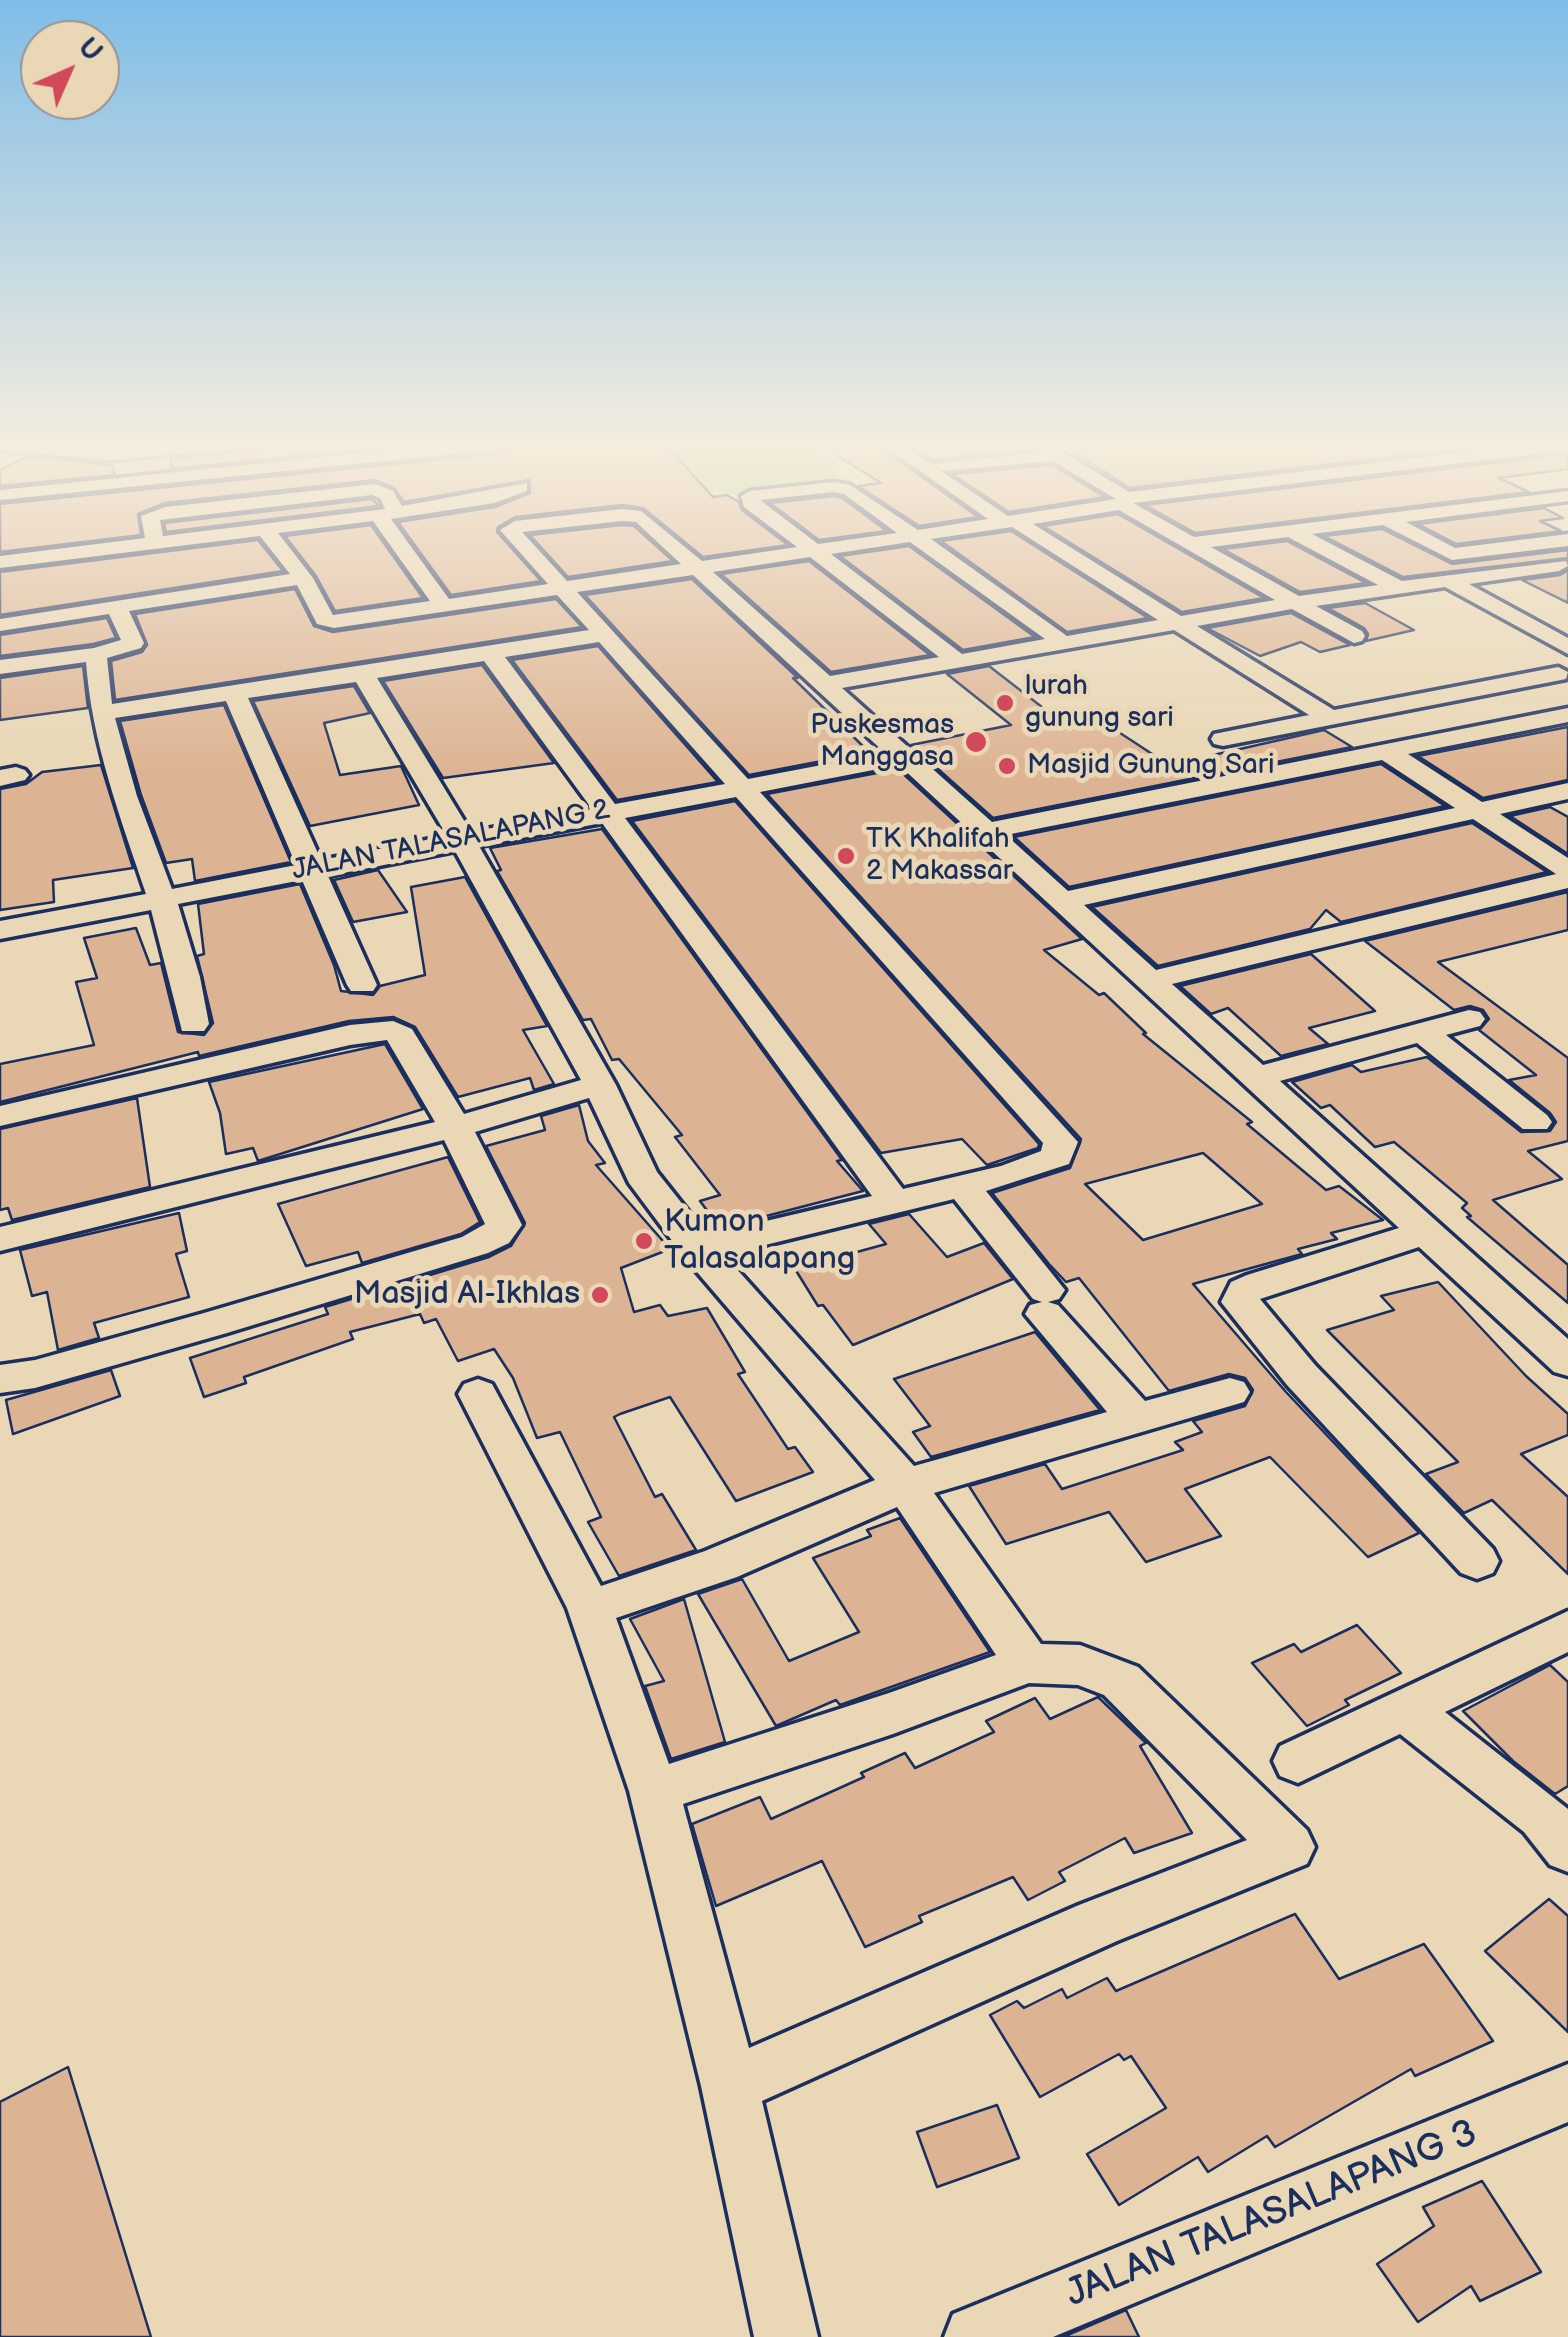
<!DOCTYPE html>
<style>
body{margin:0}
#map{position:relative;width:1568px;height:2337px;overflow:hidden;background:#e9d7b5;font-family:"Balsamiq Sans",sans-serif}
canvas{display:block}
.north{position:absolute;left:20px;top:20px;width:100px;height:100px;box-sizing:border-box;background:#e9d7b5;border:2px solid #979492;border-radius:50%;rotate:45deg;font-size:28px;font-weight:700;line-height:40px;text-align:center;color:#1b2f5e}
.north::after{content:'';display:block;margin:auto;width:35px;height:45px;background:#d1495b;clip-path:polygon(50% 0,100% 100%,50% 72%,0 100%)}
</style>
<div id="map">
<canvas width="1568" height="2337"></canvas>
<div class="north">U</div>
</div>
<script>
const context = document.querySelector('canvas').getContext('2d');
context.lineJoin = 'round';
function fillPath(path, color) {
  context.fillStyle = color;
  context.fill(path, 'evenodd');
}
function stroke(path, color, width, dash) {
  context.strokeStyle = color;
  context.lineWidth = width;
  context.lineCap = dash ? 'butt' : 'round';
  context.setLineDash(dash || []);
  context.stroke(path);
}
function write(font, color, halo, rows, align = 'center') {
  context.font = font + ' "Balsamiq Sans",sans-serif';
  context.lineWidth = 10;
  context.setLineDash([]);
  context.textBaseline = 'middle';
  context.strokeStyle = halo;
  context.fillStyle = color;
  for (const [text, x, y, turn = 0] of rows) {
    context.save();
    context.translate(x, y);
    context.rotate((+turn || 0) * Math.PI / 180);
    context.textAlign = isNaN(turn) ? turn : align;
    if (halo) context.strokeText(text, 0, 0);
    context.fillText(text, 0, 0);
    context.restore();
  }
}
fillPath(new Path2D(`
 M11,444H399L404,452L0,494V449Z`), '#e1c9a9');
fillPath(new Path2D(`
 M614,444H861L819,449L830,456L826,459L835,462L831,466L835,473L857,483L732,494L717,491L684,496L474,506L447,466Z`), '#b1d691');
const building = new Path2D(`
 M321,444H414L172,469L170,459Z
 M524,444H665L713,497L727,495L739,502L742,510L788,545L703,557L643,508L622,505L515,517L498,527L497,532L541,581L451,595L398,522L495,507L530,493L529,480L404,502L394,488L375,480L165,503L138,514L141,535L0,552V504L502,453Z
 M878,444L880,447L978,517L919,526L858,486L881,483L830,451Z
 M908,444H1035L1038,449L932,460Z
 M1061,444H1501L1130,488Z
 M1568,454V469L1499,478L1529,492L1195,533L1145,505Z
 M28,456L112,465L115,475L0,486V470Z
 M1052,465L1105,497L1009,512L952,474Z
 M834,496L842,498L887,531L819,540L770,503Z
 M372,499L379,506L166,532L164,523Z
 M1544,508L1563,518L1540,521L1561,531L1456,544L1418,524Z
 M1118,514L1264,598L1182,612L1043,526Z
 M371,525L423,598L335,611L316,576L285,536Z
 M622,525L634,526L673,561L568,577L530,535Z
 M1382,529L1452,564L1568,550V558L1403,577L1324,536Z
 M1011,531L1148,618L1067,632L941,541Z
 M258,540L283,571L0,615V572Z
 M1287,541L1366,583L1300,592L1223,549Z
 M909,546L1035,637L963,650L840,556Z
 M809,561L930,655L831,672L721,574Z
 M1568,570V603L1522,580L1560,575Z
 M692,579L798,678H793L869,752L749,775L585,595Z
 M295,589L314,626L333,632L556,599L582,627L115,700L111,661L142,652L147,645L135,614Z
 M1365,603L1414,630L1366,641L1368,634L1364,628L1328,608Z
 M1291,613L1350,645L1320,652L1301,642L1260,656L1207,628Z
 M107,618L116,638L93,644L0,656V635Z
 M598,646L718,782L617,800L512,660Z
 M482,665L554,763L443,778L383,681Z
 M83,666L88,708L0,720V678Z
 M989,666L1060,721L1091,714L1169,765L1324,730L1352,747L993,818L911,745L1011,725L947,674Z
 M354,686L370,713L324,723L340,775L401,766L419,805L310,826L253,701Z
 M224,705L291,862L195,881L192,859L166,863L141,795L120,721Z
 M1568,727V780L1483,798L1418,756Z
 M1381,764L1445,806L1069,887L1014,837Z
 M101,765L133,868L53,880L54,902L0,910V789L26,784L42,772Z
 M898,769L1082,939L1044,950L1099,995L1104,993L1146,1033L1143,1034L1252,1122L1247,1124L1326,1190L1339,1186L1383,1220L1331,1233L1337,1239L1298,1249L1302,1254L1193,1284L1286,1392L1419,1533L1368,1557L1270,1457L1185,1489L1221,1536L1146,1562L1109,1512L1006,1544L969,1486L1045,1464L1062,1489L1183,1450L1175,1442L1202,1432L1193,1421L1245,1406L1253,1390L1245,1378L1229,1374L1169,1391L1079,1278L1066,1282L1049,1264L992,1193L1070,1168L1081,1139L767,794ZM1203,1153L1262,1204L1143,1240L1085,1184Z
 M735,801L1039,1144L1038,1148L987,1165L962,1139L881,1153L632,821Z
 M1550,807L1568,817V854L1510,816Z
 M1472,823L1547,872L1341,922L1326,910L1310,929L1158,966L1092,907Z
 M602,829L842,1160L837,1161L863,1191L720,1228L700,1201L720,1195L675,1137L682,1135L619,1059L612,1060L591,1019L583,1020L497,871L501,870L490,848Z
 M378,870L407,912L353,922L334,880Z
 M465,877L547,1026L523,1030L554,1084L534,1090L530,1078L458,1097L415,1027L393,1017L349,1021L199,1056L198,1052L0,1102V1064L94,1045L76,982L97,978L84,938L136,928L150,965L161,963L178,1032L204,1035L213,1023L197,956L204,954L198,904L300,884L334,965L341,991L373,995L380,986L425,975L411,887Z
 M1568,892V930L1438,962L1568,1058V1141L1528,1151L1562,1179L1493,1200L1568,1265V1303L1467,1217L1471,1216L1462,1208L1467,1203L1394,1142L1375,1147L1330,1105L1321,1108L1292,1082L1352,1065L1361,1072L1427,1057L1521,1132L1550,1131L1556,1122L1550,1113L1509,1080L1536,1075L1479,1030L1489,1019L1483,1010L1470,1006L1454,1010L1365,941Z
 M1311,954L1375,1011L1309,1028L1328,1044L1281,1056L1228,1008L1211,1014L1180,986Z
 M385,1044L423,1109L258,1161L253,1148L226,1154L220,1113L209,1082Z
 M137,1098L150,1187L12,1220L8,1208L0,1210V1129Z
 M579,1105L588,1141L605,1163L596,1165L670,1249L621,1268L634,1312L660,1305L668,1316L707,1308L745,1372L738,1374L788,1449L795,1447L813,1472L736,1501L670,1397L620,1414L614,1417L655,1497L662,1494L696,1550L619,1576L588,1522L601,1517L560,1432L537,1438L513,1378L494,1349L458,1361L436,1319L424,1323L420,1314L350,1332L353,1339L244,1377L246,1383L204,1397L190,1358L328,1314L325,1307L489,1257L511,1246L525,1223L486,1146L545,1130L541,1116Z
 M448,1157L480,1222L461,1234L362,1263L358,1252L306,1266L278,1204Z
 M179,1213L187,1251L176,1254L189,1297L94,1323L99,1338L58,1350L47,1292L32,1296L20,1250Z
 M909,1214L947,1257L984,1243L1013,1279L853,1345L823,1305L818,1306L795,1269L886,1244L869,1224Z
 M1438,1282L1526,1376L1568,1414V1435L1521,1454L1568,1497V1574L1492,1500L1464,1513L1426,1474L1458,1462L1327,1330L1394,1310L1381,1296Z
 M1035,1332L1100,1410L931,1457L913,1432L930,1426L894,1379Z
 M111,1370L120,1396L13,1434L6,1400Z
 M900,1518L990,1652L840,1705L836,1700L776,1726L698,1594L742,1579L789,1661L859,1632L813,1558L871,1536L867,1530Z
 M684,1599L725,1742L671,1759L645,1686L664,1681L630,1619Z
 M1357,1625L1401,1673L1345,1700L1349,1705L1307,1726L1252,1663L1294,1644L1301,1652Z
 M1550,1665L1568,1682V1786L1555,1794L1513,1761L1463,1711Z
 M1098,1697L1146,1743L1140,1746L1192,1833L1134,1853L1125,1838L1059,1872L1065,1881L1028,1900L1013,1877L919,1916L922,1922L865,1947L822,1861L716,1906L692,1824L760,1797L771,1819L864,1777L861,1773L905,1753L915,1768L994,1732L986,1721L1035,1698L1050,1719Z
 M1549,1899L1568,1916V2032L1485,1951Z
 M1295,1914L1339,1979L1424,1944L1493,2041L1415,2076L1411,2069L1275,2147L1267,2136L1208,2172L1198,2157L1119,2205L1087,2154L1166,2108L1131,2056L1124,2060L1119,2054L1040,2097L990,2015L1017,2001L1024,2008L1062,1989L1067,1998L1107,1978L1116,1991Z
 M68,2067L151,2337H0V2102Z
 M997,2105L1019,2158L937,2187L917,2132Z
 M1482,2181L1541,2272L1480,2301L1471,2286L1418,2322L1377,2264L1434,2226L1423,2207Z
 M1126,2310L1139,2337H1063Z`);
fillPath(building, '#ddb493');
stroke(building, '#1b2f5e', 2.5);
const street = new Path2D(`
 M0,444L109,450L242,444L234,449L109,460L0,450Z
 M451,444H510L502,449L0,500V490Z
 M882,444H901L931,464L1044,452L1039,444H1056L1062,452L1129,492L1533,444H1568V450L1133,503L1194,537L1568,491V501L1406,522L1455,548L1568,534V546L1452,560L1383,525L1312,534L1402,581L1566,561L1568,566L1559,571L1469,584L1568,638V654L1445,587L1316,606L1362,631L1365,636L1362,641L1354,643L1292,609L1197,626L1334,710L1558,667L1568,672L1566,679L1223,746L1214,744L1211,739L1214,734L1309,715L1174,630L842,688L992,822L1568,708V722L1408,754L1482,802L1568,783V799L1500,814L1568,858V888L1172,984L1263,1065L1469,1010L1480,1012L1485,1019L1480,1026L1446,1035L1547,1115L1552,1122L1547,1129H1523L1417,1043L1280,1081L1568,1339V1376L1554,1372L1419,1247L1260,1299L1315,1365L1493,1549L1499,1561L1493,1573L1477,1579L1461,1573L1287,1385L1221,1302L1231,1282L1247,1275L1399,1228L899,765L760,792L1078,1142L1069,1164L986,1191L1065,1290L1059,1299L1048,1302L1058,1305L1145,1401L1230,1378L1244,1382L1250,1392L1244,1402L934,1493L1041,1644L1080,1645L1138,1667L1307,1830L1315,1847L1307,1864L1117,1941L762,2101L818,2337H754L701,2086L629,1791L567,1608L458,1394L464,1384L478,1379L492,1384L601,1586L705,1551L875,1480L685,1258L629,1183L589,1098L475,1132L522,1225L509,1243L488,1253L227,1333L35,1388L0,1393V1365L35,1360L204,1313L462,1237L485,1224L444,1140L0,1251V1227L435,1122L387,1040L350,1045L0,1126V1106L350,1025L393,1021L412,1029L464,1114L581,1080L455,851L328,876L377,985L373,991H351L347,985L302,880L178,904L200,977L209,1024L204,1031H182L151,910L0,939V921L146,894C120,816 92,744 86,662L0,674V660L94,648L121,640L109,614L0,631V619L290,574L260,536L0,568V556L145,538L141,516L165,507L375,484L393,491L402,506L527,483V491L494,503L391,519L449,599L548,584L500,530L515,521L622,509L641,511L702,561L797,547L744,507L741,496L750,491L834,482L850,485L918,530L988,519ZM1053,461L1116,499L1008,516L941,471ZM834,492L844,494L897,533L818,544L760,500ZM372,495L380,498L385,509L163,536L160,520ZM1119,510L1275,600L1181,616L1033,524ZM373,521L430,601L333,615L313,578L278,533ZM622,521L636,522L681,564L567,581L522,532ZM1012,527L1158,620L1067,636L931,539ZM1288,537L1378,585L1299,596L1211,547ZM910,542L1045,639L962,654L831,554ZM810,557L939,657L830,676L713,572ZM693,575L885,753L748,779L577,592ZM297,585L317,624L334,628L557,595L589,630L112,704L107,658L141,648L144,643L129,611ZM599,642L725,784L615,804L505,657ZM484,661L592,809L471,832L377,678ZM356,682L447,836L321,860L248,698ZM226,701L296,865L172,889L137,796L115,718ZM1382,760L1455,808L1068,891L1006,835ZM736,797L1043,1143L1041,1151L1001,1166L903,1189L625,818ZM1473,819L1556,874L1156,970L1084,905ZM602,823L872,1196L707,1235L657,1172L616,1085L479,846ZM954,1199L1033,1299L1042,1302L1030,1305L1025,1314L1107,1412L914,1466L724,1255ZM897,1507L996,1655L889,1693L669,1764L616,1618L737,1577ZM1029,1683L1078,1685L1104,1695L1247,1840L1079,1905L749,2048L683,1804L893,1734Z
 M16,767L25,770L29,775L25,780L0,786V770Z
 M1568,1611V1652L1445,1712L1568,1809V1872L1550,1865L1524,1832L1400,1734L1298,1783L1280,1776L1273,1761L1280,1746Z
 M1568,2064V2122L1053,2337H944L953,2314Z`);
stroke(street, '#1b2f5e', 7);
fillPath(street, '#e9d7b5');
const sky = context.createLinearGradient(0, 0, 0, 771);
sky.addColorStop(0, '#80bde7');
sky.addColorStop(0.58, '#f5edde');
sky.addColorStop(1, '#f5edde00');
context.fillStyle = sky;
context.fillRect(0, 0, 1568, 771);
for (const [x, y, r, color] of [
 [1005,703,10,"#d1495b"],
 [976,742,12,"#d1495b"],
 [1007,766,10,"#d1495b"],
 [846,856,10,"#d1495b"],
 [644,1241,10,"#d1495b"],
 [600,1295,10,"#d1495b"]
]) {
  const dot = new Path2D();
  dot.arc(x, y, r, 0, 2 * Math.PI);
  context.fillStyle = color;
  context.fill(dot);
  stroke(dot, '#e9d7b5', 4);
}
write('28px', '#1b2f5e', '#e9d7b5', [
 ["lurah",1025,687],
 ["gunung sari",1025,719],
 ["Puskesmas",954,726,"right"],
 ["Manggasa",954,758,"right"],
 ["Masjid Gunung Sari",1027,766],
 ["TK Khalifah",866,840],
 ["2 Makassar",866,872]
], 'left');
write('28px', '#1b2f5e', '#e9d7b5', [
 ["JALAN TALASALAPANG 2",451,841,-11]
]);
write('32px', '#1b2f5e', '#e9d7b5', [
 ["Kumon",664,1223],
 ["Talasalapang",664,1260],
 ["Masjid Al-Ikhlas",580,1295,"right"]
], 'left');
write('38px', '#1b2f5e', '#e9d7b5', [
 ["JALAN TALASALAPANG 3",1272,2215,-22]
]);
</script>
